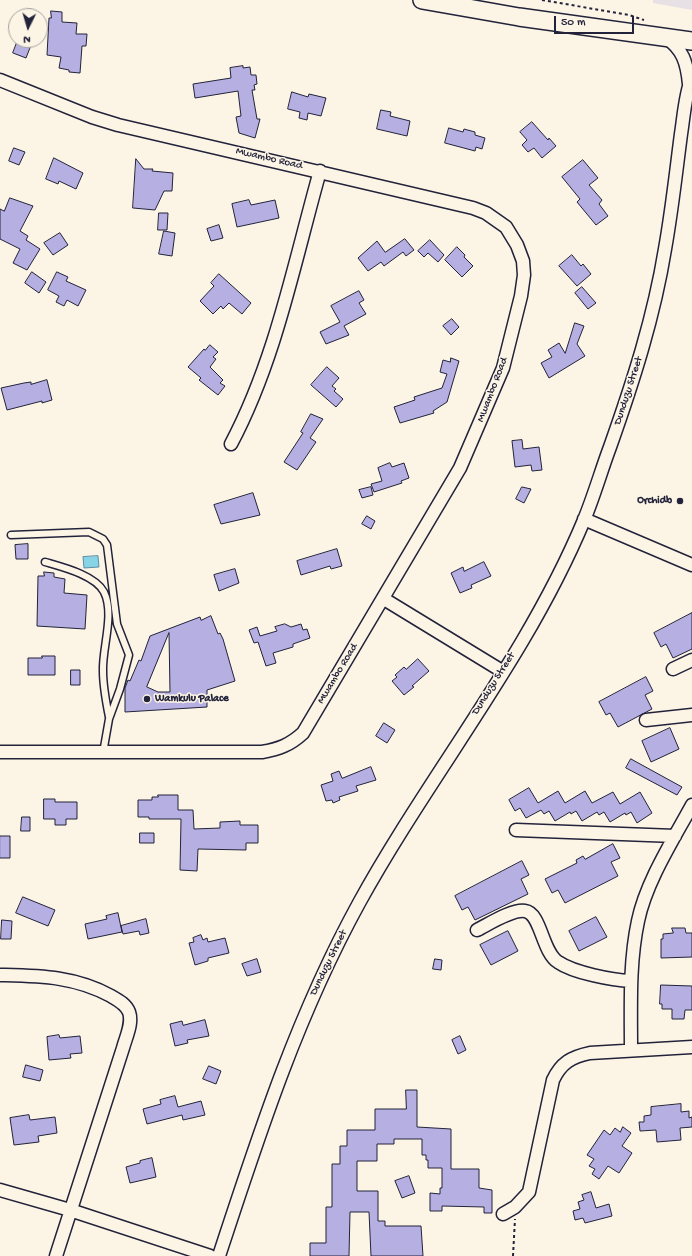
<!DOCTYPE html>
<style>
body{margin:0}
#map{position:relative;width:692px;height:1256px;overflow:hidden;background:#fcf5e5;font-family:"Gochi Hand",sans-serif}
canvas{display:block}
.north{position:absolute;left:8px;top:8px;width:40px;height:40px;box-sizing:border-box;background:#fcf5e5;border:1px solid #a5a1a1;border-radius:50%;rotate:185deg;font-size:11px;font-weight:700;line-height:16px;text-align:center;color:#22223b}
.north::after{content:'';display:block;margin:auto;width:14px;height:18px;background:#22223b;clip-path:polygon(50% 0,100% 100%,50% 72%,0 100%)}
.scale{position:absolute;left:554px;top:16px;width:80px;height:18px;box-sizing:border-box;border:2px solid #22223b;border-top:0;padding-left:5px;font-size:12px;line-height:14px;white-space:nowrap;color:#22223b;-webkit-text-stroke:3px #fcf5e5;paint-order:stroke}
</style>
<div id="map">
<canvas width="692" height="1256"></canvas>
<div class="north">N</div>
<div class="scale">50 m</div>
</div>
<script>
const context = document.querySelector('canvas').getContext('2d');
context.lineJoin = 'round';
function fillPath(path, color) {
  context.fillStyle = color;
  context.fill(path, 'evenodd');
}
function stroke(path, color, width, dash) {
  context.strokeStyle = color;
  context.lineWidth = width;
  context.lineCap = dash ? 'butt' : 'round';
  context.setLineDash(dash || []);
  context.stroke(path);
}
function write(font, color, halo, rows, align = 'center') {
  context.font = font + ' "Gochi Hand",sans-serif';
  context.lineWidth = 3;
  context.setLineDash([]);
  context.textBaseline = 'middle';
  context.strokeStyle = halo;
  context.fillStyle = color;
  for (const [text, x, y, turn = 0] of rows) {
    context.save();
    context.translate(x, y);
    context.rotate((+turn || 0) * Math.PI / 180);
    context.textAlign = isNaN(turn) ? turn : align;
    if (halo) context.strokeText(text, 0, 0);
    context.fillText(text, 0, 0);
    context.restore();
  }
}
fillPath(new Path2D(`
 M653,0H692V10L653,3Z`), '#e7e0e4');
const water = new Path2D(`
 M98,556L99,567L84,568L83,557Z`);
fillPath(water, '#86d4e6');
stroke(water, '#5e8da2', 1);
const building = new Path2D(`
 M51,11L62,12V22L77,23L76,34H87L86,46H82L80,73L69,72V70L59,68L61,57L47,55L49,18H51Z
 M18,40H33L26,58L13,53Z
 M243,66V68L250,67L251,75H256L257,84L254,85L255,90H252L257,119H260L255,138L239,133L236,117L241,116L238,91L195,98L193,84L231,78L230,68Z
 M292,92L308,97L309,94L326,98L321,116L308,113L307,120L299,118L300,112L288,109Z
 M381,110L391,112L390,116L410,121L407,136L377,129Z
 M532,122L548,140L549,138L556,146L542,158L534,148L528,152L522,145L527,140L520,132Z
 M449,128L463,132L464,129L475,132V135L485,138L482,149L476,147L475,151L445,143Z
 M14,148L25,152L19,165L9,161Z
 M54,158L83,173L76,189L59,181L58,184L46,179Z
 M136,159L144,169H153L152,171L173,173L172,191H164L155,210L133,208Z
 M583,160L598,178L589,185L602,200L599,204L608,216L596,225L577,202L580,199L562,177Z
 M10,198L33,206L20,231L28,236L26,240L40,249L27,270L13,263L20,249L0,239V209L4,211Z
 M249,200L251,205L275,200L279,218L237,227L232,204Z
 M159,213H168L167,230H158Z
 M219,225L223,238L211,241L207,229Z
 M164,231L175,233L172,256L159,254Z
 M60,233L68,245L53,255L44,243Z
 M405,239L414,250L406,256L403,252L384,266L381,262L368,271L358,258L377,241L385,252Z
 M430,240L444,255L438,262L428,253L424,257L418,251Z
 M457,247L465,255L464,257L473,266L462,277L445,260Z
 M572,255L581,266L583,264L591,274L577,286L559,266Z
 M32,272L46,282L39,293L25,283Z
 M57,272L68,277L66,281L86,290L78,306L67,300L64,306L56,302L59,296L48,290Z
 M219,274L251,303L242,314L229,303L223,309L221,306L213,314L200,301L214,286L211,283Z
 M582,287L596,303L588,309L575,293Z
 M359,291L364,300L359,303L366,314L344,326L349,335L326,344L320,332L340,322L331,306Z
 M452,319L459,327L451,335L443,326Z
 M575,323L584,326L577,344L585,356L549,378L541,363L552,357L548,350L559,343L565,353Z
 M210,345L218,352L213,357L216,359L210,367L223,380L220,383L225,386L218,395L199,380L201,378L188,367L204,349L205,350Z
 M451,358L459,361L447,402L433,411L434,413L400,423L394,407L415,400L414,397L442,388L447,374L440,372L443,360L450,362Z
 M327,367L339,378L332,386L336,389L334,391L343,399L336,407L311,385Z
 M47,380L52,400L42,403V401L7,410L1,388L24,383L31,382V384Z
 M311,414L323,419L310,438L316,442L297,470L284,462L303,433L301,432Z
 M522,440L523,449L539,447L542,470L532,471L531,465L515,467L512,441Z
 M390,463L392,467L404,463L409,478L401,481L402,483L374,492L371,484L382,481L378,468Z
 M371,487L373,495L362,498L359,490Z
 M522,487L531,489L524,503L516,499Z
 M253,493L260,515L221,524L214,505Z
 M367,516L375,521L371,529L362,524Z
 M28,544V559H16L15,545Z
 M337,549L342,566L331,569L330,566L301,575L297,561Z
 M484,562L491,576L471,585L472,588L460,593L451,573L463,567L464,571Z
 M235,569L239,583L219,591L214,575Z
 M44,572L54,573V577L65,579L64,593L87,595L85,629L37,626L38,576H44Z
 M692,613V649L673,658L666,644L661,647L654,633Z
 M211,616L218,634L220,633L223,639L235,681L207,690V707L125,712V688L128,680L130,681L139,660L141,661L150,636L200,617L201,620ZM169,633L170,692H158L147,687Z
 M285,624L291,627L301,624L303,630L307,629L310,638L293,644V647L273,653L276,663L266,666L258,642L254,643L249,630L257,627L260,636L277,631L275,627Z
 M42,656H55V675H28V658H42Z
 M418,659L429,671L412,686L414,687L404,695L392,681L397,677L395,675L404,667L406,669Z
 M71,670H80V685H71Z
 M646,677L653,691L645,695L652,709L618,727L610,713L606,715L599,702Z
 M384,723L395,730L387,743L376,736Z
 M670,728L679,749L651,762L642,741Z
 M631,759L682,787L677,795L626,768Z
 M371,767L376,780L356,786L358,791L339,797L340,800L333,803L332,800L326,801L321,785L333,781L331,774L339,771L342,778Z
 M529,788L538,803L558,791L565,803L585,791L592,803L613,792L620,804L640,792L652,813L637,823L631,812L626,815L625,813L610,822L604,812L599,815L597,812L582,821L576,811L571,814L570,812L555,821L549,811L544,814L541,810L526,818L520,808L515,811L509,800Z
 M158,795H178V810H193L194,829L220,828V822L240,821V825H258V843H246V850L198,849L197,871L180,870L181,819H149V817H138V800H152V797H158Z
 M44,799H55V802H77V819H66V825H55V819H44Z
 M22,817H30V831H21Z
 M140,833H154V843H140Z
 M0,836H10V858H0Z
 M613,844L620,858L611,862L618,876L565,903L558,890L552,893L545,879L577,863L576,860L583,856L585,859Z
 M522,861L529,875L521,879L528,894L475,920L468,907L462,910L455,896Z
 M23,897L55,910L48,926L16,913Z
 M118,913L122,932L88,939L85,924L107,919L106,916Z
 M596,917L607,937L579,951L569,931Z
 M146,919L149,933L140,935L139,931L123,934L121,926Z
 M2,920L12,921L11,939H1Z
 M672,928H685L686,933H692V957L661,958V939H663V934L673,933Z
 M508,931L518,951L491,965L480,945Z
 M201,935L203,940L207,938L208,942L225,938L229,953L208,958V961L195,965L189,943L194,942L193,938Z
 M257,959L261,972L247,976L242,964Z
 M435,959L442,960L441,970L433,969Z
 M661,985L692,986V1010H685L684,1019H672V1009H662V1004H660Z
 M205,1020L209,1036L187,1040L188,1043L175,1046L170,1024L182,1021L183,1025Z
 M59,1035L60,1038L80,1036L82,1053L70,1054L71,1058L49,1060L47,1037Z
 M460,1036L466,1050L458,1054L452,1040Z
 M26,1065L43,1070L40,1081L23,1077Z
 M209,1066L221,1071L216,1084L203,1079Z
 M406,1090H417V1127L451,1129V1169H479V1188L492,1190V1213H484V1207L442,1206V1211H430V1193L440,1194V1188H442V1168H428V1160H426V1155H422V1139H394V1144H377V1161H357V1191H378V1221H385V1226H421L423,1256H371L369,1212H350L349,1256H310V1243H326V1207H332V1164H340V1146H347V1130H375V1109H406Z
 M175,1096L178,1107L201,1101L205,1115L183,1120L182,1115L147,1124L143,1109L161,1104L160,1100Z
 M681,1104V1112L689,1111V1118L692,1117V1127L680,1128L681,1140L657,1142L656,1130L640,1131L639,1122H644V1116L651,1115V1107Z
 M29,1115L30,1120L55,1117L57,1133L38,1136L39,1142L14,1145L10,1118Z
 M623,1127L631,1133L622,1146L632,1153L619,1173L608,1166L599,1179L592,1174L595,1169L589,1166L594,1159L587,1155L604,1130L610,1135L615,1128L620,1132Z
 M152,1158L156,1177L130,1183L126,1167L140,1163V1161Z
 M409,1176L415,1193L402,1198L395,1181Z
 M591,1192L596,1208L609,1204L612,1216L585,1223L583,1218L575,1220L573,1211L580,1209L578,1202L584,1200L582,1195Z`);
fillPath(building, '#b5b0e1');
stroke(building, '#22223b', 1);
const service = new Path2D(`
 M11,535L89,532L103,539L107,545L117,624L129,655L120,689L109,719L103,753
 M45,562C62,567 95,575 104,592C115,614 102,648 103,671C103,687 106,702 109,717`);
const minor = new Path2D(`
 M665,37C683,49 687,63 689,84
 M0,80L92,117L118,125L473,208L486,213L506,227L517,245L523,261L524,275L521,296L503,368L460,468L303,733C290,745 279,749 262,752H0
 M231,444C276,359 294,263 320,171
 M584,519L692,565
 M384,599L502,671
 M673,669L692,660
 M646,720L692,715
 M516,830L675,836
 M477,930C489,924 512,909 525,911C541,913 542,952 558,962C574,973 612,980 631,981
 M0,975C40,976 74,976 111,996C118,1000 126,1004 129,1012C133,1023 126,1037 123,1048L56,1256
 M631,1050C631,1007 629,963 638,921C646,882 673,840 692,805
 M0,1190L70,1210L210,1256
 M503,1214L515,1207L529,1192L553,1080C561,1063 571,1057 590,1053L692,1047
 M219,1256C259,1134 297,1016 359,903C430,774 527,657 584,520C594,496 601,471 610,447C633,382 654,317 665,249C672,210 676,172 681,134C684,115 685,94 692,77`);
const secondary = new Path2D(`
 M422,0L519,17L692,41`);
stroke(service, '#22223b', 9);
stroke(minor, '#22223b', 15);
stroke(secondary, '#22223b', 20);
stroke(new Path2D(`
 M542,0L629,15L644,20
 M513,1256L515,1219`), '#22223b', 2, [3, 3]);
stroke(service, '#fcf5e5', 6);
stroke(minor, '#fcf5e5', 12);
stroke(secondary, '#fcf5e5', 17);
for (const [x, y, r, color] of [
 [680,501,4,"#22223b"],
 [147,699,4,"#22223b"]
]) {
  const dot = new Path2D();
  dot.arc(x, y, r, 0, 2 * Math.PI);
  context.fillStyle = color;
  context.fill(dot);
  stroke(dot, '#fcf5e5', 1.5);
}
write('11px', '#22223b', '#fcf5e5', [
 ["Mwambo Road",269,159,13],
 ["Mwambo Road",493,390,-69],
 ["Dunduzu Street",629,391,-72],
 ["Mwambo Road",338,674,-59],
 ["Dunduzu Street",494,684,-58],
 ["Dunduzu Street",329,963,-64]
]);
write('bold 11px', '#22223b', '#fcf5e5', [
 ["Orchidb",672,501],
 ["Wamkulu Palace",155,699,"left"]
], 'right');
</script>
